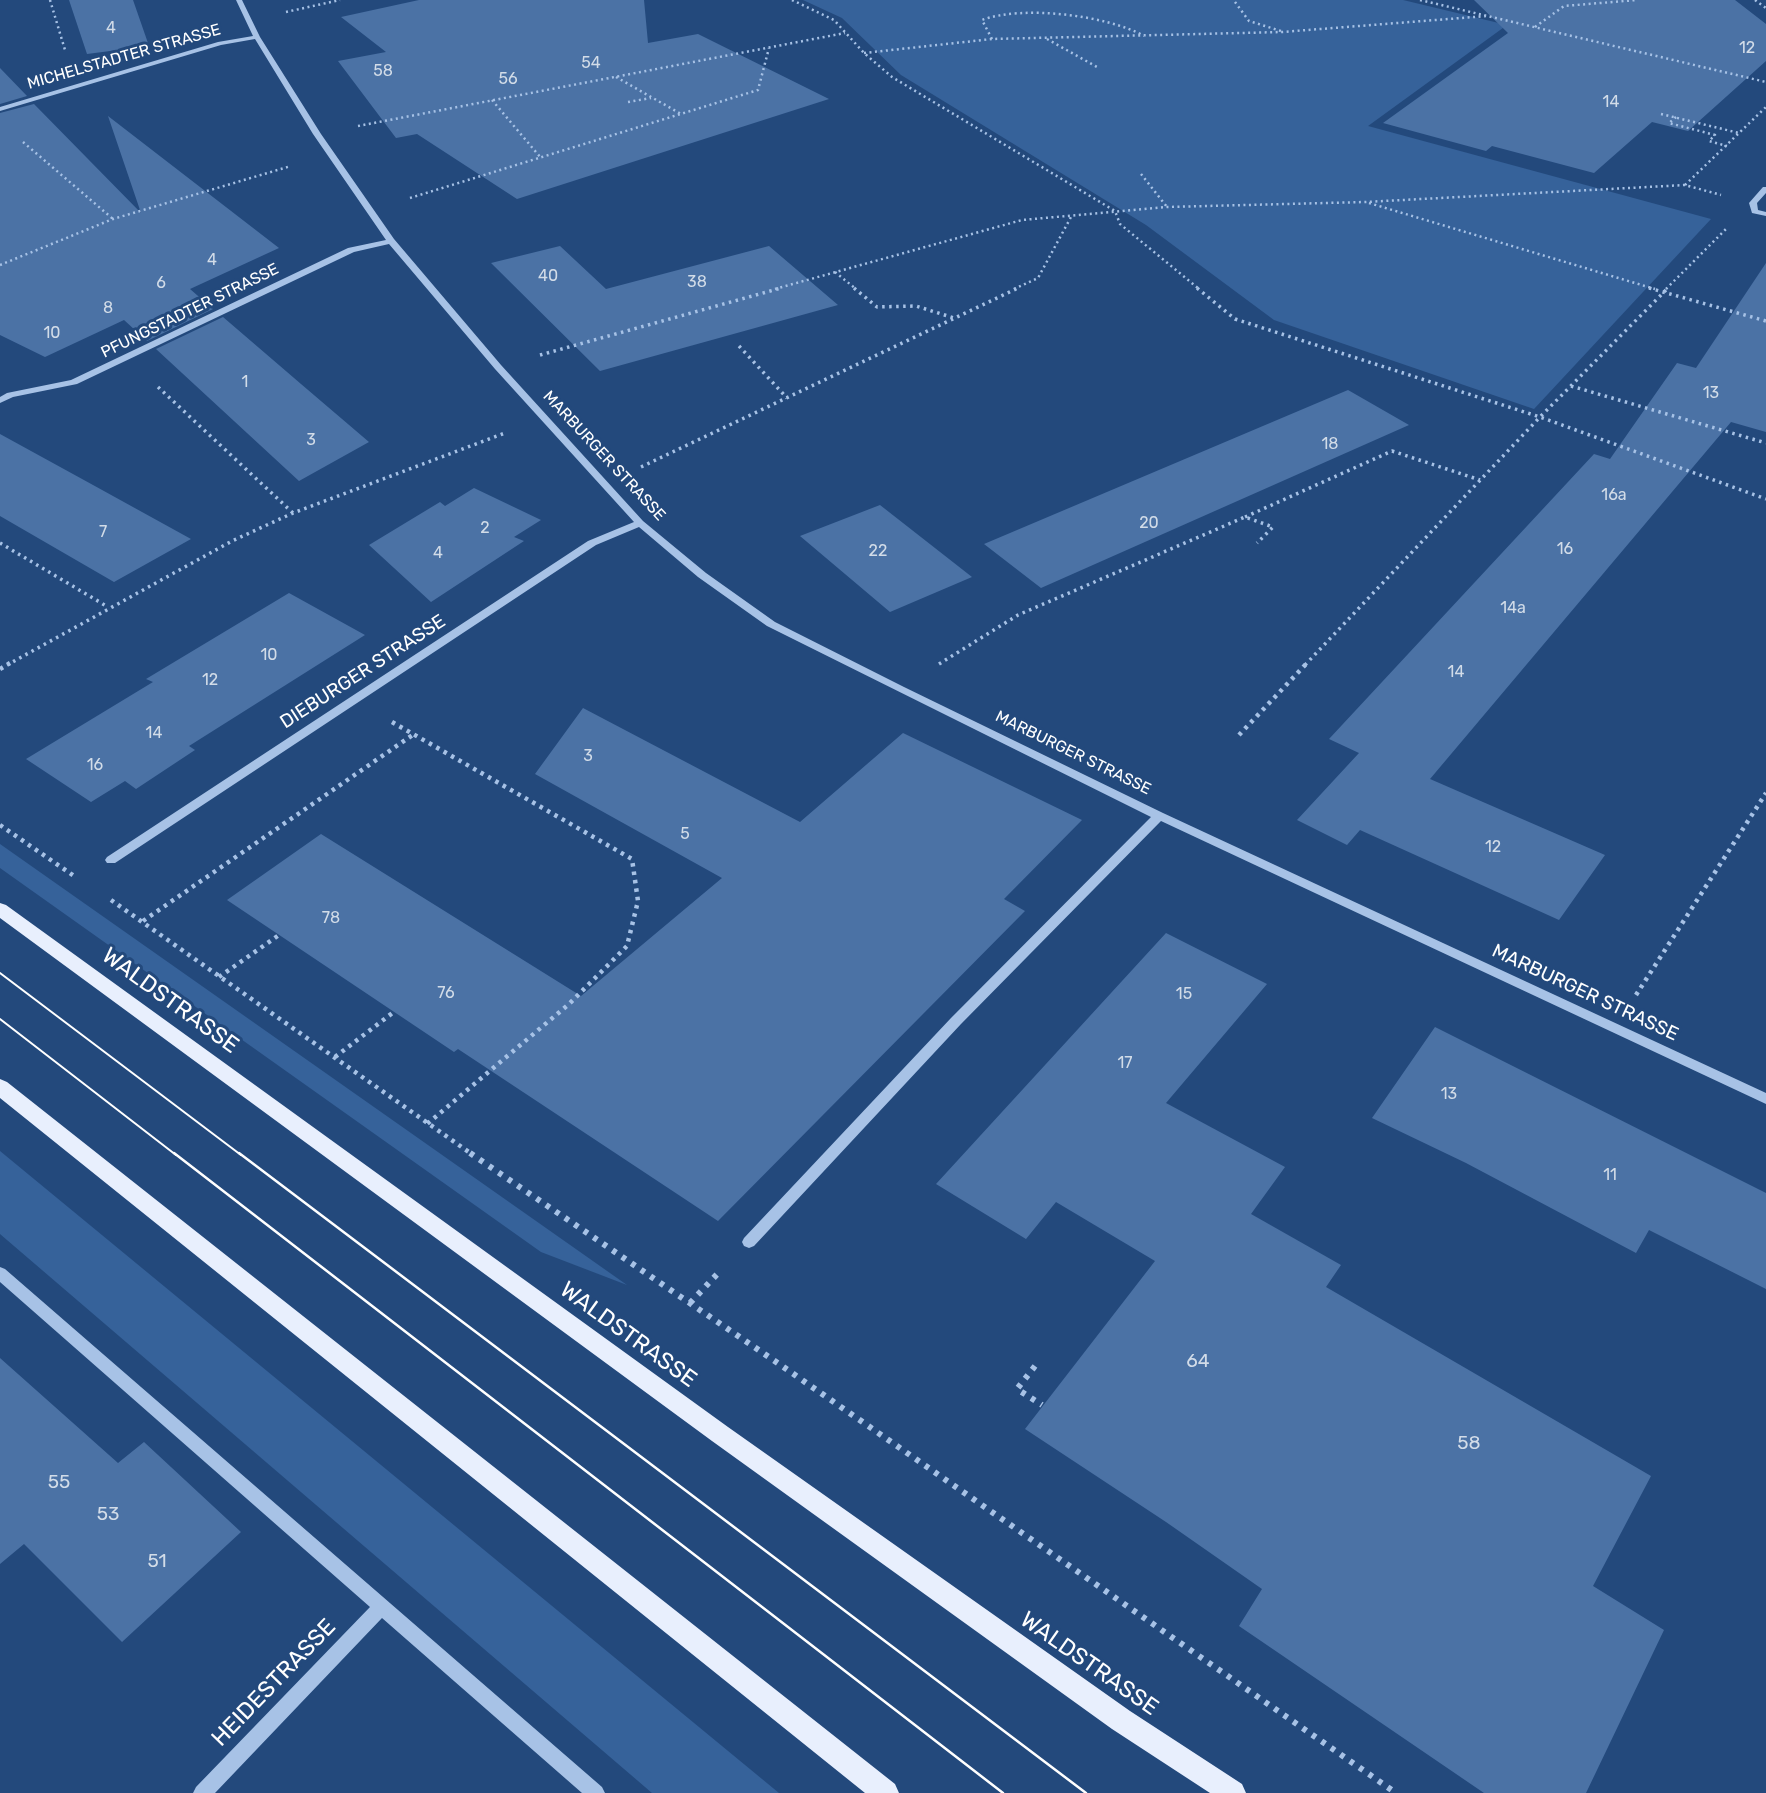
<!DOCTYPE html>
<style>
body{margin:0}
canvas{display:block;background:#23497c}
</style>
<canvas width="1766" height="1793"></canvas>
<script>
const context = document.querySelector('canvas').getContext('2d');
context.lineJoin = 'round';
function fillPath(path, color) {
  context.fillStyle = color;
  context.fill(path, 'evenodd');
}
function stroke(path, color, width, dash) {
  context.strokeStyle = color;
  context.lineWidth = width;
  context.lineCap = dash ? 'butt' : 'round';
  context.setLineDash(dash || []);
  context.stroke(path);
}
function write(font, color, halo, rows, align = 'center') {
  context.font = font + ' Rubik,sans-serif';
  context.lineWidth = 6;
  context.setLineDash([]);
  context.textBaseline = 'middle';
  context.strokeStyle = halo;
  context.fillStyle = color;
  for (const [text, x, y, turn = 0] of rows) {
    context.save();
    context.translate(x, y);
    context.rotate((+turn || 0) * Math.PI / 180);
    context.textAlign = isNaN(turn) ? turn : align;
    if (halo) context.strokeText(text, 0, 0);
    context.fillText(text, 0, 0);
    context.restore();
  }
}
fillPath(new Path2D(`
 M803,0H1403L1507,25L1368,126L1711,219L1534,409L1274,320L1146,225L901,75L842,18Z
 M0,844L627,1285L541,1252L0,868Z
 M0,1151L779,1793H652L0,1234Z`), '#36629a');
fillPath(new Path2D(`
 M69,0H133L149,46L87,54Z
 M419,0H644L648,43L698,34L829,99L517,199L417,134L396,138L338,61L386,52L341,17Z
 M1474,0H1735L1766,24V61L1688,131L1652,122L1594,173L1492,146L1486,151L1383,123L1508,33Z
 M0,68L27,96L0,104Z
 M34,104L141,213L108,116L279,248L190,289L213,309L147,341L124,320L45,357L0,335V113Z
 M560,246L606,289L769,246L838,305L600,371L491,263Z
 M1766,263V432L1731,422L1430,779L1605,855L1559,920L1360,830L1347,845L1297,820L1359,753L1329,739L1594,454L1610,459L1677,363L1696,368Z
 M223,317L301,384L369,442L299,481L156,349Z
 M1348,390L1409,425L1041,588L984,544Z
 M0,434L93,485L191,539L114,582L0,516Z
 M474,488L541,520L514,537L524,541L431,602L369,545L440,502L445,506Z
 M880,505L972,577L890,612L800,536Z
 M289,593L365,635L189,746L195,750L136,789L125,781L91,802L26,759L153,682L146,679Z
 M583,708L800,822L903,733L1082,820L1004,899L1025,911L718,1221L458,1049L454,1052L227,900L321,834L581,996L722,878L535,774Z
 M1166,933L1267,984L1166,1103L1285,1167L1251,1214L1341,1265L1326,1287L1651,1476L1593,1586L1664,1630L1586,1793H1484L1239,1626L1262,1589L1166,1522L1025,1429L1155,1261L1056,1202L1026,1239L936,1184Z
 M1435,1027L1766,1193V1289L1649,1230L1636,1253L1466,1163L1372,1118Z
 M0,1358L118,1463L144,1442L241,1532L122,1642L24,1544L0,1564Z`), '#4b72a5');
stroke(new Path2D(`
 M50,0L65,50
 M792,0L834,20L864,53L892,77L1115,211L1120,224L1199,289
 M1420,0L1766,82
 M1755,0L1766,8
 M1235,2L1249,21L1281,31
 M286,12L340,0
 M1535,27L1564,6L1637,0
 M992,39L982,20C1022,5 1107,15 1144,36
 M1047,39L1097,67
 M864,53L992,39L1282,32L1487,16
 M616,77L681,114
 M492,100L541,158
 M628,102L651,98
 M1661,114L1739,133
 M1676,117L1669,123L1715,135L1709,141L1727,146
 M358,126L845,33
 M23,142L113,219
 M1141,174L1167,207
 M1685,185L1766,107
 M410,198L758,90L769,48
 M1369,203L1655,289
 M0,265L113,219L291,166
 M835,272L856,289
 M775,289L1022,220L1167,207L1365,202L1685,185L1721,195
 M1014,289L1038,278L1071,217
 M1666,289L1726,229`), '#a7c2e6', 2.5, [2, 3.5]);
stroke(new Path2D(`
 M854,288L877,307L916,306L954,318
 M1197,288L1235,319L1540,417L1766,499
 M1649,288L1766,321
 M739,346L787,398
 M540,355L781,288
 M1571,386L1766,443
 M158,387L293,513
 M641,467L1018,288
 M1245,517L1392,451L1480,480
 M0,543L108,607
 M939,664L1018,615L1245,517L1273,527L1257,543
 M7,665L232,541L293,513L505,433
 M1305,665L1540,417L1668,288`), '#a7c2e6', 3.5, [2.5, 4.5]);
stroke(new Path2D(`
 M0,669L10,663
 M392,722L632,859L638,901L627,946L569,1004L427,1124
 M1239,735L1307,663
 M0,825L74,876
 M111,900L473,1155
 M143,921L414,734
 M219,977L279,935
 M1636,995L1766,793
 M335,1057L395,1011`), '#a7c2e6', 4.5, [3.5, 5]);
stroke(new Path2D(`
 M470,1153L782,1366L1396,1793
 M690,1303L721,1270
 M1035,1366L1017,1389L1042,1405`), '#a7c2e6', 6, [4.5, 7]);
fillPath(new Path2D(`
 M236,0H242L260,37L321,134L394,239L501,365L643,521L706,573L775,622L904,687L1163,813L1766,1093V1104L1161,821L961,1024L754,1246L749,1248L744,1246L742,1242L744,1238L951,1018L1151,817L767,626L698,577L639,527L596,545L115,863H107L105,860L107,857L588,541L634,522L495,369L389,244L354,252L77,384L13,397L0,403V397L7,393L71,380L348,248L386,240L313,134L255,39L221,45L0,111V107L218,42L253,36Z
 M1763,187H1766V193L1757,203L1758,210L1766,212V216L1752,213L1749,203Z
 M0,1267L5,1269L602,1787L605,1793H582L382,1618L215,1793H193L196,1787L370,1607L0,1282Z`), '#a7c2e6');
fillPath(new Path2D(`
 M0,903L6,905L728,1427L1130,1711L1242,1784L1246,1793H1210L1112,1729L712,1441L0,918Z
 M0,1079L7,1082L895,1784L899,1793H865L0,1098Z`), '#e8effd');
stroke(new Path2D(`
 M0,973L241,1155
 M0,1019L176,1155`), '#fff', 2);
stroke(new Path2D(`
 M174,1153L1003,1793
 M239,1153L1086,1793`), '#fff', 2.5);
write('16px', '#d2dce8', null, [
 ["4",111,28],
 ["12",1747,48],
 ["54",591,63],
 ["58",383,71],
 ["56",508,79],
 ["14",1611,102],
 ["4",212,260],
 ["40",548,276],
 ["38",697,282],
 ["6",161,283],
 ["8",108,308],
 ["10",52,333],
 ["1",245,382],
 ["13",1711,393],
 ["3",311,440],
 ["18",1330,444],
 ["16a",1614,495],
 ["20",1149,523],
 ["2",485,528],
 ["7",103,532],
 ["16",1565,549],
 ["22",878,551],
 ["4",438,553],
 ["14a",1513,608],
 ["10",269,655],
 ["14",1456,672],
 ["12",210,680],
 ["14",154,733],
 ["3",588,756],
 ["16",95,765],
 ["5",685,834],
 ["12",1493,847],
 ["78",331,918],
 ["76",446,993],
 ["15",1184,994],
 ["17",1125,1063],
 ["13",1449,1094],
 ["11",1610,1175]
]);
write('16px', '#fff', '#23497c', [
 ["MICHELSTADTER STRASSE",124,57,-16],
 ["PFUNGSTADTER STRASSE",190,311,-26],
 ["MARBURGER STRASSE",604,456,47],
 ["MARBURGER STRASSE",1073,753,26]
]);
write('19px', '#fff', '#23497c', [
 ["DIEBURGER STRASSE",363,672,-33],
 ["MARBURGER STRASSE",1585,993,25]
]);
write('19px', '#d2dce8', null, [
 ["64",1198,1362],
 ["58",1469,1444],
 ["55",59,1483],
 ["53",108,1515],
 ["51",157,1562]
]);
write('23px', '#fff', '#23497c', [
 ["WALDSTRASSE",170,1001,36],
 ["WALDSTRASSE",628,1335,36],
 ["WALDSTRASSE",1089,1664,35],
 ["HEIDESTRASSE",274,1683,-46]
]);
</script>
